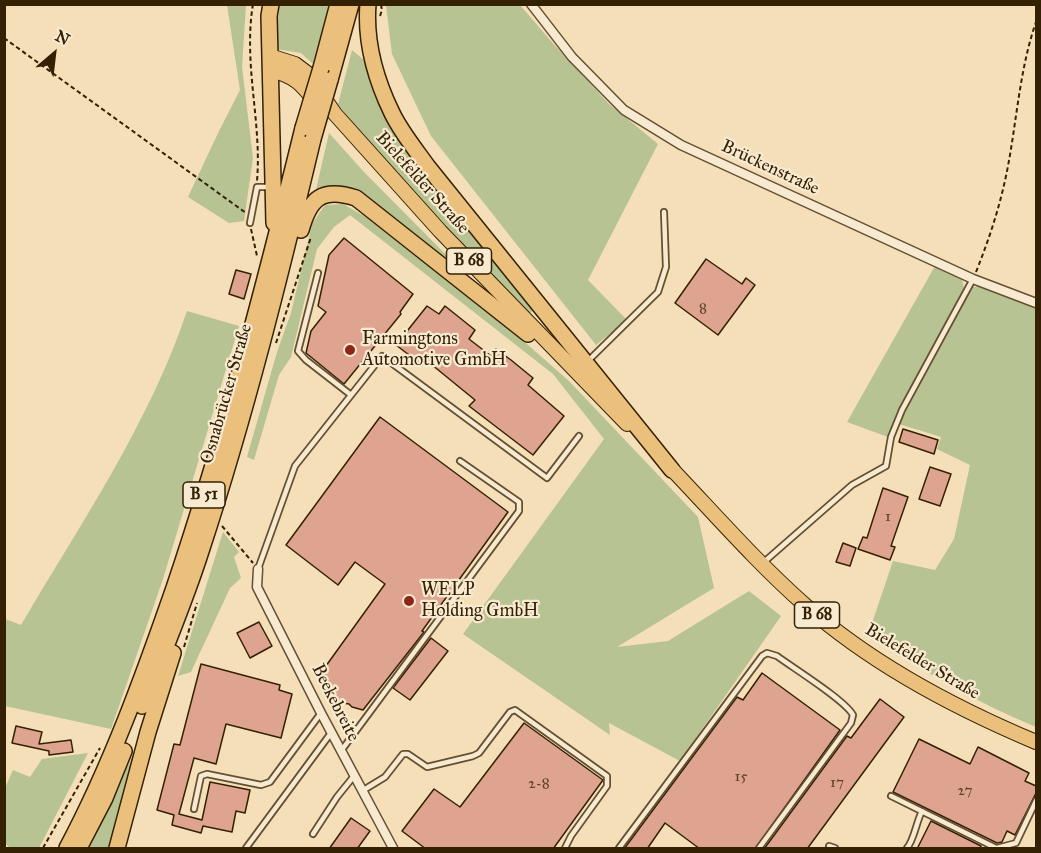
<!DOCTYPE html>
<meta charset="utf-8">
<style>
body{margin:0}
#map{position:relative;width:1041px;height:853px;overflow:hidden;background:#f4dfb8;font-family:"IM FELL Great Primer",serif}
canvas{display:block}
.frame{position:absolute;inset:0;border:6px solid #342104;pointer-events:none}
.north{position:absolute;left:24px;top:24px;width:60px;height:60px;-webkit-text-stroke:4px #f8ead1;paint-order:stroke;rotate:28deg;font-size:16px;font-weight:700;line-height:24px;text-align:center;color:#342104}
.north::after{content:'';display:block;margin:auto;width:21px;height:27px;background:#342104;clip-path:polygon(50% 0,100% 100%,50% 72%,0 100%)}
</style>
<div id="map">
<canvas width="1041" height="853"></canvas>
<div class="frame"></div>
<div class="north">N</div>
</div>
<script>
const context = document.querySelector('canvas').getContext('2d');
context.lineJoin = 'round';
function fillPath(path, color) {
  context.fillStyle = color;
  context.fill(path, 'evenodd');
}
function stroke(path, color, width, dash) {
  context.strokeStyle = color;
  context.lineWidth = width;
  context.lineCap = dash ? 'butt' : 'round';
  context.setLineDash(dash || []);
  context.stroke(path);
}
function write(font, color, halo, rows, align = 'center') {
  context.font = font + ' "IM FELL Great Primer",serif';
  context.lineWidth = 4.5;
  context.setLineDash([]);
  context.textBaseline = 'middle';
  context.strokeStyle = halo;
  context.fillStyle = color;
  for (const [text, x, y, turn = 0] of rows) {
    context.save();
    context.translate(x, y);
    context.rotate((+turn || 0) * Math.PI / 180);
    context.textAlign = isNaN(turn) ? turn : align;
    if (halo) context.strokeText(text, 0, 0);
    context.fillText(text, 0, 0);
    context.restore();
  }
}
fillPath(new Path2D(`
 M227,5H246L242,67L253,158L244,221L229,223L188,197L219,131L240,90Z
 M279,5H329L313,64L301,53L276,49Z
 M386,5H520L550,40L608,103L658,144L588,280L627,320L596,345L431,136L392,54Z
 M352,50L365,61L386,117L535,309L529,314L360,134L338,104Z
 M329,133L364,172L477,286L365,198L315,194Z
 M343,204L364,216L519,337L569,381L698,517L714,588L617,647L668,641L749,591L781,616L680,761L609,723L610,735L463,634L604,439L553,374L350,215L334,227L317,249L291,357L279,375L254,460L247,457L277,352L291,313L312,224L325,205Z
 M935,266L962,279L964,288L897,414L888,437L847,422Z
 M981,286L1036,307V727C977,703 922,670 868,635L893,561L935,570L954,539L970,465L937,449L941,437L899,424L973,287Z
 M187,311L239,326L163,579L111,729L5,706V619L21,625C81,523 149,424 187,311Z
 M223,532L239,552L234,557L241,578L230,588L191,672L178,676Z
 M136,748L110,848H89Z
 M88,753L39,848H10L5,843V788L13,770L30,777L42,759Z`), '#b7c392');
const building = new Path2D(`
 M344,238L413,294L400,312L401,314L344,384L306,353L311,331L326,312L318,306L329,255Z
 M706,259L742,284L746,278L755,285L718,335L675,303Z
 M236,270L251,274L244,299L229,294Z
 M427,306L439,314L445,306L475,330L469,339L491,356L496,349L511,360L533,378L528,385L564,416L533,455L469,406L475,400L426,360L422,365L396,345Z
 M380,417L508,512L422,631L424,632L363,710L352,707L349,704L331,701L327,691L330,686L323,670L385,584L355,562L338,585L286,545Z
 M903,429L938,440L934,454L899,442Z
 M930,467L951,474L940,506L919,499Z
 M883,488L908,497L891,546L895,547L890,560L858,549L863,537L867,538Z
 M843,543L856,548L850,566L836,562Z
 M259,622L272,646L250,658L237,633Z
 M431,638L448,651L410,700L393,688Z
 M201,664L280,685L279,690L292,694L281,738L226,724L216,764L194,758L179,814L202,820L210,782L250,790L245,813L236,811L232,832L203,826L201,833L172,825L174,815L157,810L174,744L180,745Z
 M762,673L840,730L755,849H700L665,823L647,849H624L737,697L743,700Z
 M880,699L904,717L807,849H764L847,736L851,738Z
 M524,723L603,780L553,849H426L402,831L434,789L460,807Z
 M16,726L42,732L39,744L71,740L73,752L49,755V751L12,743Z
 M919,739L970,764L978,747L1029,773L1025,781L1036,786V793L1015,835L1007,831L1002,842L997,843L893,792Z
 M351,818L370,831L357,849H329Z
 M931,821L981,846L980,849H917Z`);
fillPath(building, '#dfa48f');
stroke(building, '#342104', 1.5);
const lane = new Path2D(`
 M250,223L257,187H271
 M318,273L298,351L306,360L351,395
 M587,362L658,292L666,267L664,212
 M764,562L852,485L886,466L891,437L902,410L973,279
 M258,569L295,466L382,356L547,478L579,436
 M341,751L519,511V502L460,461
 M362,791L385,777L403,754H408L427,767L473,756L479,753L510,712L515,710L607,776V786L571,836L565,848
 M891,796L996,848
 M194,809L201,776L207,774L261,785L270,782L321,713
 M313,834L337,797L354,776
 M829,846L835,848
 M246,848L331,733
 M619,848L762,656L767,653L777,656C793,668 845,700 853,715L851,723L759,848
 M907,848C914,840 916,823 922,811
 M997,848L1016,843L1036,801`);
const street = new Path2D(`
 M531,4L572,57L624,110L681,145L973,279L1036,303
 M258,569L257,587L321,713L393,848`);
const primary = new Path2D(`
 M270,56L295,64L307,73L335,114L440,231L627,424
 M270,70C295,76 302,84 317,104
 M666,463C712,511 756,562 806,606C873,665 955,708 1036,742`);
const highway = new Path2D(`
 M271,4L269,16L274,223
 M368,4C365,41 376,80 392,113C401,132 416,150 428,167L672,470
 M321,68L338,4
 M330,80L351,4
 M301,230C310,198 322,187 356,198L528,334
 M142,706C163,654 185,602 202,548C246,414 280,277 313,139
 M67,848C111,765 143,677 174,588C225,437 265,283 303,128
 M79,848L105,798L124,751
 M117,848L148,732L173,653`);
stroke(lane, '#645031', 8);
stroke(street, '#645031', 11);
stroke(primary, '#342104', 16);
stroke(highway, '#342104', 18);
stroke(new Path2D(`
 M253,4C243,64 262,122 257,181
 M380,16L382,10L381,5
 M4,38L246,213
 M251,229L257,256
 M976,272C990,237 1001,203 1008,166C1017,118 1020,68 1036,22
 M276,343L311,237
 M222,526L253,563
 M184,647L197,603
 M43,848L100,748`), '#342104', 2, [4.5, 3]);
stroke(lane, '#f8ead1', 4.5);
stroke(street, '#f8ead1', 8);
stroke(primary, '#eac07c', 14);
stroke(highway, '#eac07c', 15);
const highwayBridge = new Path2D(`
 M303,128L321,68
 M313,139L330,80`);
stroke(highwayBridge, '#342104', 18, []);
stroke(highwayBridge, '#eac07c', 15);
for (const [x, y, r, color] of [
 [350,350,6,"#8f2418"],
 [409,601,6,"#8f2418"]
]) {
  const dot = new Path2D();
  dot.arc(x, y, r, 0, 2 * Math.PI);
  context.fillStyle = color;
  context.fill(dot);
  stroke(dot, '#f8ead1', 2);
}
write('15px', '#5f4227', null, [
 ["8",703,309],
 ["1",888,517],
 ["15",741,777],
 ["17",837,783],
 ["2-8",539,784],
 ["27",965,791]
]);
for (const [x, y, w] of [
 [469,261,45],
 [204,495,42],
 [817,615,45]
]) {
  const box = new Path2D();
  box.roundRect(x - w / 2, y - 13, w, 26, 4.5);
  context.fillStyle = '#f8ead1';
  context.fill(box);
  stroke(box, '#342104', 1.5);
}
write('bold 16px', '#342104', null, [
 ["B 68",469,261],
 ["B 51",204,495],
 ["B 68",817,615]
]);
write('18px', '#342104', '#f8ead1', [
 ["Brückenstraße",770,168,25],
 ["Bielefelder Straße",422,183,48],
 ["Osnabrücker Straße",227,394,-74],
 ["Bielefelder Straße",922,662,31],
 ["Beekebreite",335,703,63]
]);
write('18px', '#342104', '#f8ead1', [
 ["Farmingtons",362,340],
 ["Automotive GmbH",362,361],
 ["WELP",421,591],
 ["Holding GmbH",421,612]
], 'left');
</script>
